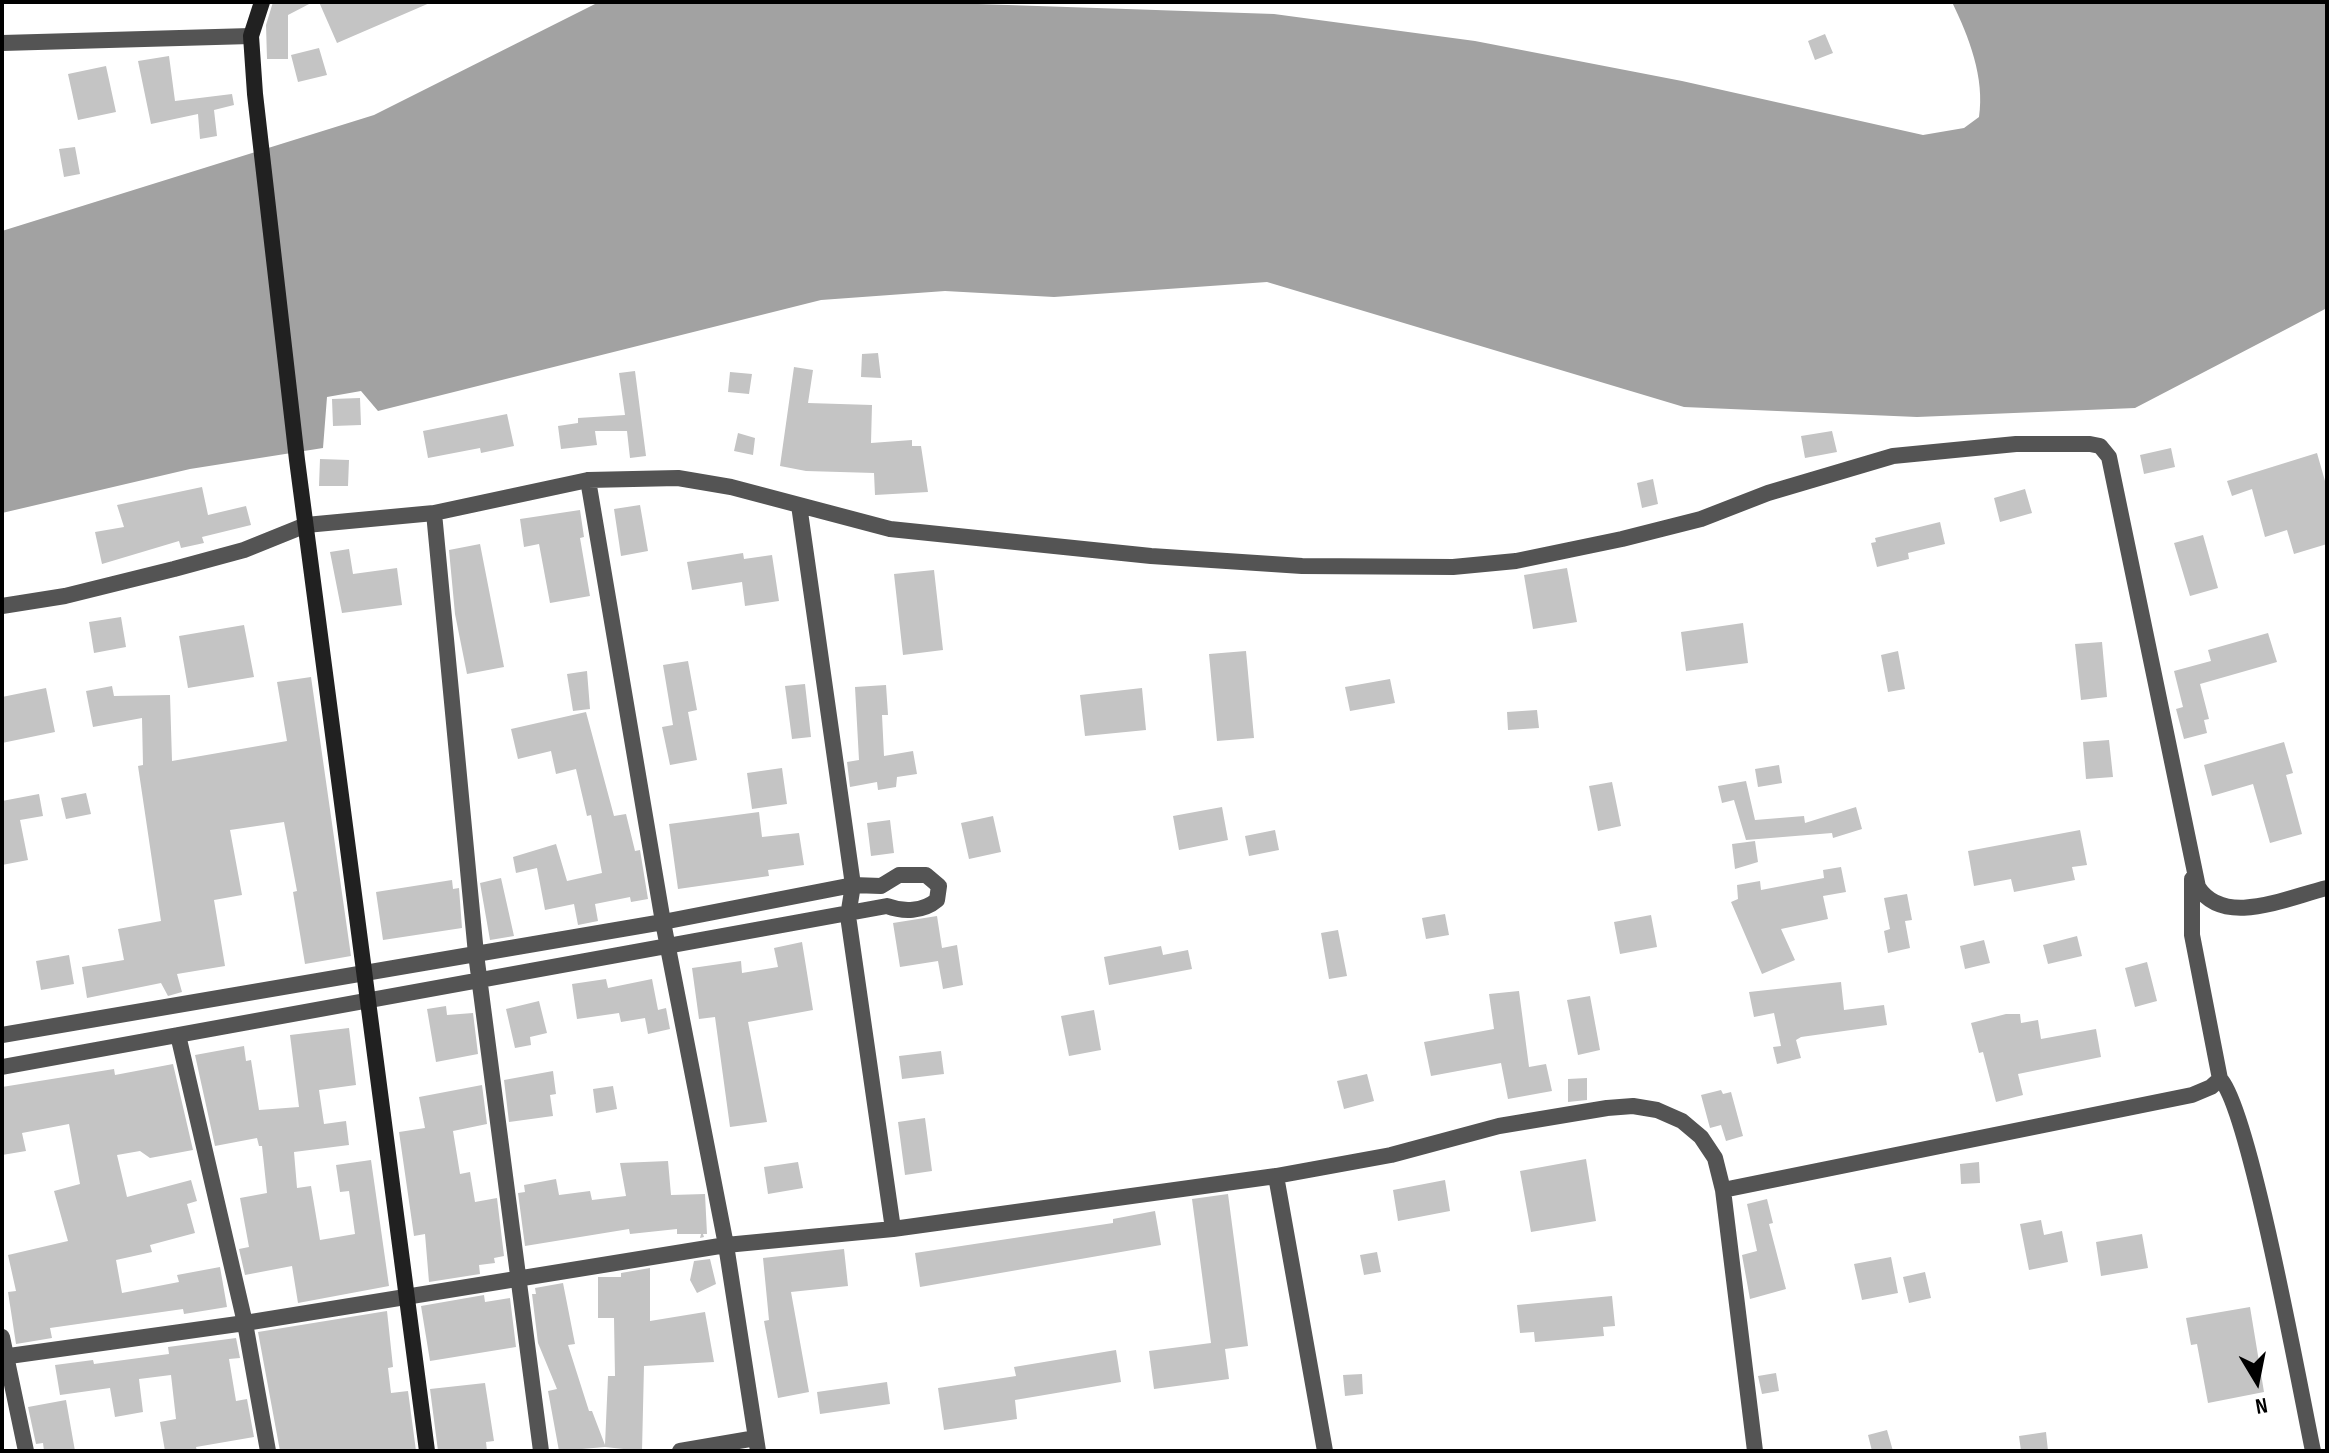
<!DOCTYPE html>
<style>
body{margin:0}
#map{position:relative;width:2329px;height:1453px;overflow:hidden;background:#fff;font-family:"Sofia Sans Condensed",sans-serif}
canvas{display:block}
.frame{position:absolute;inset:0;border:4px solid #000;pointer-events:none}
.north{position:absolute;left:2217px;top:1341px;width:80px;height:80px;-webkit-text-stroke:6px #fff;paint-order:stroke;rotate:170deg;font-size:22px;font-weight:700;line-height:32px;text-align:center;color:#000}
.north::after{content:'';display:block;margin:auto;width:28px;height:36px;background:#000;clip-path:polygon(50% 0,100% 100%,50% 72%,0 100%)}
</style>
<div id="map">
<canvas width="2329" height="1453"></canvas>
<div class="frame"></div>
<div class="north">N</div>
</div>
<script>
const context = document.querySelector('canvas').getContext('2d');
context.lineJoin = 'round';
function fillPath(path, color) {
  context.fillStyle = color;
  context.fill(path, 'evenodd');
}
function stroke(path, color, width, dash) {
  context.strokeStyle = color;
  context.lineWidth = width;
  context.lineCap = dash ? 'butt' : 'round';
  context.setLineDash(dash || []);
  context.stroke(path);
}
fillPath(new Path2D(`
 M599,2H919L1274,14L1475,41L1682,81L1923,135L1964,128L1979,117C1985,78 1969,37 1952,2H2327V308L2135,408L1917,417L1684,407L1267,282L1054,297L945,291L821,300L378,411L361,391L327,397L323,448L190,469L2,513V231L374,115Z`), '#a2a2a2');
fillPath(new Path2D(`
 M273,2H313L288,15V59H267L266,25Z
 M319,2H432L337,43Z
 M1825,34L1833,53L1815,60L1808,41Z
 M319,48L327,75L298,82L291,55Z
 M169,56L175,101L232,94L234,105L214,110L217,136L200,139L198,114L151,124L138,61Z
 M106,66L116,112L78,120L68,74Z
 M75,147L80,174L64,177L59,149Z
 M878,353L881,378L861,377L862,354Z
 M794,367L813,370L808,403L872,405L871,443L912,440V446H921L928,492L875,495L874,473L806,471L780,466Z
 M635,371L646,456L630,458L627,431H595L597,445L561,449L558,426L578,423V418L625,415L619,373Z
 M730,372L752,374L749,394L728,392Z
 M360,398L361,425L333,426L332,399Z
 M507,414L514,446L481,453L480,448L428,458L423,431Z
 M1832,431L1837,452L1805,458L1801,436Z
 M738,433L755,438L753,455L734,451Z
 M2171,448L2175,467L2144,474L2140,455Z
 M2317,453L2327,488V544L2294,554L2287,530L2265,537L2252,489L2232,496L2227,481Z
 M320,459L349,460L348,486H319Z
 M1653,479L1658,504L1642,508L1637,483Z
 M202,487L208,515L246,506L251,525L202,537L204,543L181,548L179,541L102,564L95,532L124,527L117,505Z
 M2025,489L2032,513L2000,522L1994,498Z
 M640,505L648,551L621,556L614,509Z
 M580,510L584,537L580,538L590,596L550,603L539,544L524,547L520,519Z
 M1940,522L1945,544L1908,553L1909,559L1877,567L1871,543L1876,542L1875,538Z
 M2203,535L2218,588L2190,596L2174,543Z
 M480,544L504,667L467,674L455,614L449,550Z
 M349,549L353,574L397,568L402,605L342,613L330,552Z
 M743,553L744,559L772,555L779,601L745,606L742,582L692,590L687,562Z
 M1567,568L1577,622L1533,629L1524,575Z
 M934,570L943,650L903,655L894,574Z
 M121,617L126,647L94,653L89,622Z
 M1743,623L1748,663L1686,671L1681,632Z
 M244,625L254,677L188,688L179,636Z
 M2268,633L2277,662L2200,684L2209,719L2204,720L2207,733L2184,739L2176,709L2183,707L2174,671L2211,661L2208,650Z
 M2102,642L2107,697L2081,700L2075,644Z
 M1246,651L1254,738L1217,741L1209,654Z
 M1898,651L1905,689L1888,692L1881,655Z
 M688,661L697,710L688,712L697,760L670,765L662,727L673,725L663,665Z
 M587,671L590,709L573,711L567,674Z
 M311,677L351,956L305,964L293,892L297,891L284,822L230,830L242,895L214,900L225,966L177,974L182,992L168,996L161,983L87,998L82,967L124,960L118,929L161,921L138,766L143,765L142,718L93,727L86,691L112,686L114,696L170,695L172,761L287,741L277,682Z
 M1390,679L1395,703L1350,711L1345,687Z
 M805,684L811,737L792,739L785,686Z
 M886,685L888,715H882L884,756L913,751L917,774L897,777L896,787L878,790L877,782L850,787L847,762L859,760L855,687Z
 M46,688L55,732L2,743V697Z
 M1142,688L1146,730L1085,736L1080,695Z
 M1537,710L1539,728L1508,730L1507,712Z
 M586,712L614,816L626,814L635,851L640,850L648,899L631,902L630,897L595,904L598,921L578,925L574,904L545,910L537,868L516,873L513,857L556,844L567,881L602,873L591,815L587,816L576,769L556,774L551,751L518,759L511,729Z
 M2109,740L2113,777L2086,779L2083,742Z
 M2284,742L2293,773L2286,775L2302,834L2270,843L2253,784L2212,796L2204,765Z
 M1779,765L1782,783L1758,787L1755,769Z
 M782,768L787,804L752,809L747,773Z
 M1746,781L1755,820L1804,816L1805,823L1856,807L1862,829L1833,838L1832,833L1746,840L1734,800L1722,803L1718,786Z
 M1612,782L1621,826L1598,831L1589,786Z
 M86,793L91,814L66,819L61,798Z
 M39,794L43,816L20,820L28,860L2,865V801Z
 M1222,807L1228,840L1179,850L1173,816Z
 M759,812L762,837L799,833L804,865L768,870L769,876L678,889L669,824Z
 M993,816L1001,852L969,859L961,823Z
 M890,820L894,853L871,856L867,823Z
 M1275,830L1279,850L1249,856L1245,836Z
 M2080,830L2087,865L2072,867L2075,880L2014,892L2011,879L1974,886L1968,851Z
 M1755,841L1758,862L1735,869L1732,844Z
 M1841,867L1846,892L1823,896L1828,919L1781,929L1795,960L1762,974L1731,902L1738,899L1737,885L1760,881L1761,890L1824,878L1823,870Z
 M501,878L514,936L490,940L480,883Z
 M452,880L453,889L459,888L462,928L383,940L376,892Z
 M1907,894L1912,920L1905,921L1910,948L1888,953L1884,931L1890,929L1884,898Z
 M1445,914L1449,935L1426,939L1422,918Z
 M1651,915L1657,947L1620,954L1614,922Z
 M937,916L942,948L957,945L963,985L943,989L938,961L900,967L893,923Z
 M1338,930L1347,976L1329,979L1321,933Z
 M2077,936L2082,956L2048,964L2043,945Z
 M1984,940L1990,963L1965,969L1960,946Z
 M802,942L813,1010L748,1022L767,1122L730,1127L715,1017L699,1019L692,968L741,961L742,973L778,967L774,948Z
 M1161,946L1163,955L1188,950L1192,969L1109,985L1104,957Z
 M69,955L74,984L41,990L36,961Z
 M2147,962L2157,1001L2135,1007L2125,968Z
 M606,979L608,988L652,979L658,1010L666,1008L670,1029L648,1034L645,1018L621,1022L619,1013L577,1019L572,984Z
 M1841,982L1844,1010L1884,1005L1887,1025L1801,1037L1796,1040L1801,1058L1777,1064L1773,1047L1781,1046L1774,1013L1754,1017L1749,992Z
 M1519,991L1529,1067L1546,1064L1552,1091L1508,1099L1501,1063L1431,1076L1424,1042L1494,1029L1489,994Z
 M1590,996L1600,1050L1578,1055L1567,1000Z
 M539,1001L547,1033L530,1037L531,1045L515,1048L506,1009Z
 M446,1006L447,1015L473,1013L478,1054L436,1062L427,1009Z
 M1094,1010L1101,1050L1069,1056L1061,1016Z
 M2006,1014H2020L2021,1023L2038,1020L2041,1039L2096,1029L2101,1057L2018,1074L2023,1095L1996,1102L1983,1052L1979,1053L1971,1023Z
 M349,1028L356,1085L319,1090L324,1124L346,1121L349,1145L294,1152L297,1188L311,1186L320,1240L355,1234L349,1191L340,1192L336,1165L371,1160L389,1286L298,1303L292,1266L245,1275L239,1249L249,1247L240,1198L267,1193L262,1146H259L257,1138L215,1146L195,1055L244,1046L246,1061L251,1060L259,1110L299,1107L290,1035Z
 M941,1051L944,1074L902,1079L899,1056Z
 M173,1064L193,1150L150,1158L140,1151L117,1155L127,1197L191,1180L197,1201L187,1204L195,1233L150,1245L152,1252L116,1260L122,1293L179,1282L177,1275L220,1267L227,1307L184,1314L183,1309L50,1328L52,1338L16,1344L8,1292L16,1291L8,1255L68,1241L54,1191L80,1184L69,1124L22,1133L26,1151L2,1155V1087L114,1069L115,1075Z
 M553,1071L556,1094L550,1095L553,1116L509,1122L504,1080Z
 M1367,1074L1374,1101L1344,1109L1337,1081Z
 M1587,1078V1100L1568,1102V1079Z
 M482,1085L487,1124L453,1131L460,1174L470,1172L475,1202L497,1198L504,1256L494,1258L495,1263L479,1265L480,1274L429,1282L425,1234L414,1236L399,1132L425,1128L419,1097Z
 M613,1086L617,1109L596,1113L593,1089Z
 M1721,1090L1723,1094L1731,1092L1743,1136L1726,1141L1721,1125L1710,1128L1701,1095Z
 M925,1118L932,1171L905,1175L898,1122Z
 M1586,1159L1596,1221L1531,1232L1520,1171Z
 M668,1161L671,1195L705,1194L707,1234H703L704,1237L700,1238L701,1234H677V1229L630,1234L629,1229L525,1246L518,1193L525,1192L524,1185L556,1179L559,1195L590,1191L592,1200L626,1196L620,1163Z
 M798,1162L803,1188L768,1194L764,1167Z
 M1979,1162L1980,1183L1961,1184L1960,1164Z
 M1445,1180L1450,1211L1398,1221L1393,1190Z
 M1228,1194L1248,1346L1225,1349L1229,1379L1154,1389L1149,1351L1211,1343L1192,1199Z
 M1767,1199L1773,1223L1769,1224L1786,1289L1750,1299L1742,1255L1757,1251L1747,1204Z
 M1155,1211L1161,1245L920,1287L915,1253L1113,1223V1219Z
 M2041,1220L2044,1235L2062,1231L2068,1262L2029,1270L2020,1224Z
 M2142,1234L2148,1268L2101,1276L2096,1242Z
 M844,1249L848,1286L791,1292L809,1392L778,1398L764,1321L769,1320L763,1258Z
 M1377,1252L1381,1272L1364,1275L1360,1255Z
 M1891,1257L1898,1293L1862,1300L1854,1264Z
 M710,1259L716,1284L697,1293L690,1280L694,1261Z
 M650,1268V1321L705,1312L714,1362L644,1366L642,1451L605,1447L559,1451L548,1391L557,1389L538,1343L532,1294H536L535,1288L563,1283L575,1344L568,1345L589,1411H592L605,1445L608,1376H615L614,1318H598V1277H621V1273Z
 M1925,1272L1931,1298L1909,1303L1903,1277Z
 M484,1295L485,1302L510,1298L516,1347L430,1361L421,1306Z
 M1612,1296L1615,1326L1603,1327L1604,1336L1535,1342L1534,1332L1520,1333L1517,1305Z
 M2250,1307L2264,1392L2208,1403L2197,1344L2191,1345L2186,1318Z
 M387,1311L393,1367L388,1368L391,1393L408,1391L416,1451H280L258,1332Z
 M236,1338L240,1358L229,1359L236,1401L247,1399L254,1437L196,1447L197,1451H165L160,1422L176,1419L171,1375L139,1379L143,1412L115,1417L110,1388L60,1395L55,1365L93,1360L94,1364L169,1354L168,1347Z
 M1116,1350L1121,1382L1015,1400L1017,1419L944,1430L938,1388L1016,1376L1014,1367Z
 M1776,1373L1779,1391L1762,1394L1758,1376Z
 M1362,1374L1363,1394L1345,1396L1343,1375Z
 M887,1382L890,1404L820,1414L817,1392Z
 M485,1383L494,1441L486,1442L487,1451H438L430,1389Z
 M66,1400L75,1451H44L43,1443L36,1444L28,1407Z
 M1887,1430L1893,1451H1872L1868,1435Z
 M2046,1432L2048,1451H2021L2019,1436Z`), '#c4c4c4');
stroke(new Path2D(`
 M2,43L251,36
 M588,480L663,922L726,1245L758,1451
 M799,505L853,885L848,916L893,1229
 M434,513L476,954L541,1451
 M2,606L65,596L174,569L244,550L306,525L434,513L588,480L678,478L731,487L890,529L1151,556L1302,566L1453,567L1516,561L1622,539L1701,519L1768,493L1893,456L2016,444H2090L2100,446L2109,457L2198,887C2224,928 2288,897 2327,888
 M2,1035L663,922L853,885L881,886L899,875H926L939,886L937,900C923,912 903,912 887,906L2,1067
 M178,1035L245,1323L268,1451
 M2220,1079C2249,1106 2301,1394 2313,1451
 M1276,1176L1325,1451
 M1723,1190L2192,1095L2211,1087L2220,1079L2192,935V879
 M2,1337L26,1451
 M2,1357L245,1323L726,1245L893,1229L1276,1176L1391,1155L1499,1126L1607,1108L1633,1106L1657,1110L1682,1121L1701,1137L1715,1158L1723,1190L1755,1451
 M680,1451L756,1438`), '#545454', 16);
stroke(new Path2D(`
 M262,2L251,36L255,94L297,460L427,1451`), '#212121', 16);
</script>
